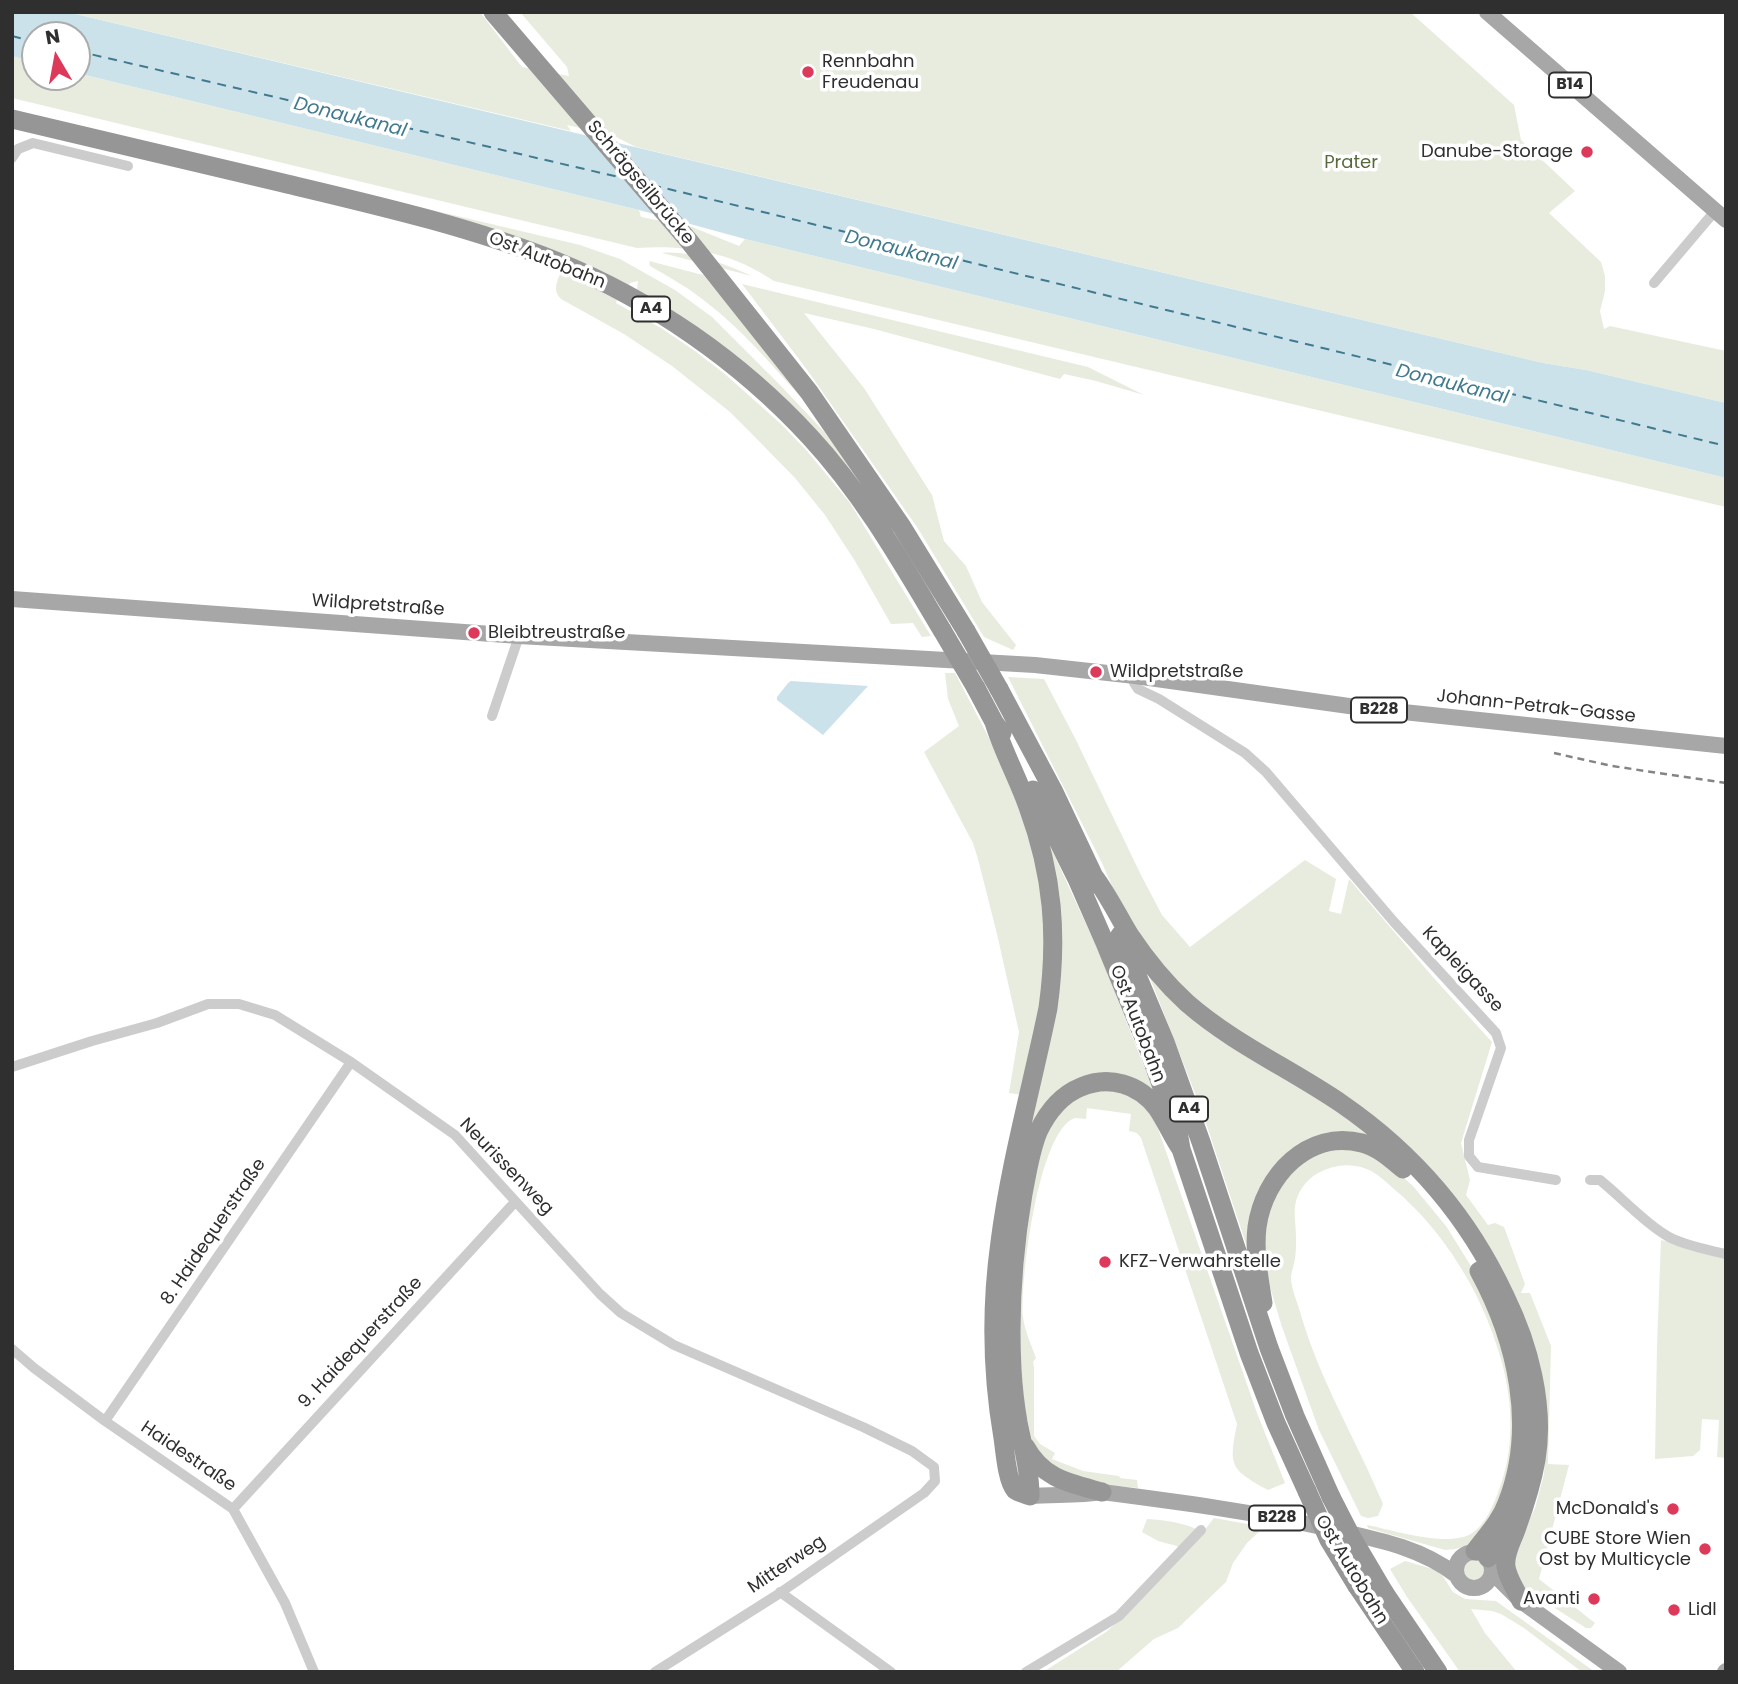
<!DOCTYPE html>
<meta charset="utf-8">
<style>
body{margin:0}
#map{position:relative;width:1738px;height:1684px;overflow:hidden;background:#fff;font-family:Poppins,sans-serif}
canvas{display:block}
.frame{position:absolute;inset:0;border:14px solid #2f2f2f;pointer-events:none}
.north{position:absolute;left:21px;top:21px;width:70px;height:70px;box-sizing:border-box;background:#fff;border:2px solid #acacac;border-radius:50%;rotate:350deg;font-size:19px;font-weight:700;line-height:28px;text-align:center;color:#2f2f2f}
.north::after{content:'';display:block;margin:auto;width:24px;height:32px;background:#dd3a5b;clip-path:polygon(50% 0,100% 100%,50% 72%,0 100%)}
</style>
<div id="map">
<canvas width="1738" height="1684"></canvas>
<div class="frame"></div>
<div class="north">N</div>
</div>
<script>
const context = document.querySelector('canvas').getContext('2d');
context.lineJoin = 'round';
function fillPath(path, color) {
  context.fillStyle = color;
  context.fill(path, 'evenodd');
}
function stroke(path, color, width, dash) {
  context.strokeStyle = color;
  context.lineWidth = width;
  context.lineCap = dash ? 'butt' : 'round';
  context.setLineDash(dash || []);
  context.stroke(path);
}
function write(font, color, halo, rows, align = 'center') {
  context.font = font + ' Poppins,sans-serif';
  context.lineWidth = 7;
  context.setLineDash([]);
  context.textBaseline = 'middle';
  context.strokeStyle = halo;
  context.fillStyle = color;
  for (const [text, x, y, turn = 0] of rows) {
    context.save();
    context.translate(x, y);
    context.rotate((+turn || 0) * Math.PI / 180);
    context.textAlign = isNaN(turn) ? turn : align;
    if (halo) context.strokeText(text, 0, 0);
    context.fillText(text, 0, 0);
    context.restore();
  }
}
fillPath(new Path2D(`
 M67,12H480L522,67L569,76L567,67L520,12H1410L1514,105L1521,140L1575,191L1549,213L1601,262L1605,276V291L1600,311L1604,329L1610,326L1726,351V403L1586,370L1543,363L636,147L614,136L567,125L571,131Z
 M12,56L35,62V77H77V73L639,210L641,217L692,227L739,246L745,239L1726,478V507L774,281C730,252 689,245 637,248L12,98Z
 M360,193L580,245L620,259L675,290L712,317L780,385L833,441L898,537L933,593L934,600L850,475L635,291L637,289L638,281L630,283L627,287Z
 M662,253C690,250 727,265 752,276Z
 M649,261L703,275L739,317L807,404C775,369 744,331 706,302C689,288 669,277 650,266Z
 M560,274L582,282L617,300L616,303L661,328L695,351L726,375L781,424L807,451L850,503L931,636L922,637L913,623L891,624L855,561L825,515L795,478L751,433L730,412L672,366L624,334L561,299C553,291 556,284 560,274Z
 M742,284L1088,367L1144,395L1096,381L1064,374L1060,379L874,329L804,313L864,388L932,495L944,541L966,566L982,602L1016,645L1013,650L984,637L917,527L805,367Z
 M945,673H955L1000,759L1021,805L1042,876L1045,998L1023,1095L1009,1093L1019,1032L997,934L978,859L973,843L924,752L959,726L948,699Z
 M1008,677L1044,679L1076,740L1141,875L1162,915L1190,947L1305,860L1336,879L1329,911L1341,914L1349,879L1432,976L1492,1042L1461,1143L1470,1180L1466,1195L1488,1225L1495,1223L1504,1227L1525,1284L1521,1293H1530L1551,1346L1548,1464L1569,1465L1539,1579L1595,1623L1591,1628H1586L1530,1592L1515,1580L1513,1554L1535,1508L1544,1474L1546,1436L1450,1196L1226,1028L1165,976L1117,897L1102,863Z
 M1046,837L1102,959L1154,1092L1104,1078L1044,1115L1014,1225L1021,1487L1003,1399L1004,1257L1049,1031Z
 M1146,968C1156,975 1164,986 1173,994C1182,1004 1193,1014 1205,1022C1234,1042 1264,1061 1294,1079C1322,1097 1351,1114 1377,1135C1485,1225 1598,1418 1491,1547L1486,1543C1496,1531 1506,1518 1512,1504C1552,1404 1504,1287 1443,1207C1423,1182 1398,1153 1368,1141C1360,1137 1351,1137 1342,1137C1294,1136 1259,1181 1253,1226C1251,1240 1254,1254 1255,1268H1254L1202,1111Z
 M1103,1091H1115L1139,1101L1155,1120L1257,1413L1285,1483L1268,1490C1229,1469 1229,1465 1237,1424L1141,1138L1137,1133L1129,1131L1131,1114L1087,1108L1086,1119C1083,1119 1078,1118 1075,1118C1038,1130 1020,1282 1023,1317C1025,1332 1031,1344 1036,1358L1033,1362L1034,1367V1436L1040,1444L1055,1453L1052,1459L1083,1471L1119,1476L1120,1478L1137,1480L1138,1488L1084,1483L1035,1453L1018,1382L1023,1227L1047,1129L1065,1105L1087,1093Z
 M1358,1148L1384,1160L1413,1186L1446,1226L1471,1266L1506,1350L1519,1434L1500,1513L1475,1542L1456,1549L1445,1550L1368,1528L1367,1525C1394,1530 1453,1550 1475,1531C1489,1519 1496,1499 1502,1481C1515,1442 1512,1395 1500,1356C1482,1293 1444,1231 1394,1189C1385,1181 1376,1172 1364,1168C1348,1163 1333,1165 1318,1173C1306,1180 1297,1192 1295,1206C1294,1216 1296,1227 1296,1238C1296,1245 1296,1252 1295,1259C1294,1265 1291,1273 1291,1279C1292,1291 1298,1304 1301,1315C1320,1381 1357,1441 1383,1504L1378,1516L1368,1518L1361,1516L1319,1430L1282,1327L1270,1287L1265,1257V1230L1270,1210L1282,1180L1318,1152Z
 M1661,1240L1726,1256V1458L1717,1457L1719,1420L1702,1419L1700,1450L1693,1456L1655,1459L1657,1346Z
 M1214,1518L1264,1527L1247,1543L1233,1563L1226,1582L1178,1628L1154,1639L1116,1672H1043L1106,1632L1132,1609L1183,1554L1177,1546L1158,1541L1142,1532L1147,1519C1167,1520 1185,1523 1203,1532Z
 M1462 1571a11 11 0 1 1 22 0a11 11 0 1 1-22 0Z
 M1405,1561L1436,1570L1442,1575L1453,1592L1465,1599L1496,1601L1595,1672H1582L1524,1628L1501,1614L1492,1611L1471,1609L1485,1633L1517,1672H1460L1407,1597L1390,1569Z`), '#e7ecde');
fillPath(new Path2D(`
 M12,12H67L1543,363L1586,370L1726,403V478L745,239L639,210L77,73V35H35V62L12,56Z
 M791,681L868,686L823,735L777,700V697L788,683Z`), '#cbe2ea');
stroke(new Path2D(`
 M12,36L35,42
 M77,51L623,178
 M652,185L1726,446`), '#417a8e', 2, [9, 7]);
stroke(new Path2D(`
 M12,158L18,149L33,143L128,166
 M1654,283L1715,211
 M1135,676L1134,683L1138,689L1159,699L1245,753L1266,772L1394,922L1496,1033L1501,1048L1469,1140V1156L1478,1167L1556,1180
 M492,716L519,636
 M12,1067L92,1041L157,1023L208,1004H239L275,1015L351,1062L455,1135L600,1294L621,1313L674,1345L863,1427L912,1451L934,1467L935,1481L924,1493L777,1595L655,1672
 M1590,1180H1600C1621,1197 1650,1228 1673,1239C1689,1246 1708,1250 1726,1254
 M12,1349L34,1368L105,1421L233,1509L285,1603L314,1672
 M105,1421L351,1062
 M233,1509L515,1202
 M780,1592L891,1672
 M1026,1672L1119,1616L1201,1530`), '#ccc', 10);
stroke(new Path2D(`
 M1487,12L1726,220
 M12,599L519,636L1035,665L1135,676L1356,707L1726,746
 M1030,1496C1054,1494 1078,1496 1102,1492C1179,1502 1255,1512 1331,1529C1375,1539 1420,1547 1456,1575
 M1456 1570a18 18 0 1 1 36 0a18 18 0 1 1-36 0Z
 M1492,1572L1521,1601L1619,1672
 M1725,1672L1726,1671`), '#a7a7a7', 16);
stroke(new Path2D(`
 M493,12L689,241L809,392L902,527L966,631
 M12,119C103,140 193,162 283,183C375,205 468,226 556,261C652,300 740,361 810,437C863,494 902,563 942,630
 M976,688L994,722L1002,733
 M999,689L1054,792L1098,885
 M994,722C1003,752 1018,778 1028,807C1053,875 1058,936 1048,1008C1032,1086 1010,1163 1000,1242C991,1307 992,1374 1003,1438C1005,1451 1007,1481 1015,1490C1019,1493 1025,1494 1030,1496C1030,1471 1023,1447 1018,1422C1015,1405 1013,1387 1012,1369C1009,1311 1013,1252 1023,1194C1027,1174 1030,1152 1038,1132C1047,1113 1061,1095 1081,1087C1109,1075 1139,1084 1157,1108C1166,1121 1172,1136 1181,1149
 M1033,790L1077,879L1105,943L1148,1048L1178,1132L1181,1149L1249,1353L1276,1423L1307,1491
 M1093,875C1107,893 1117,914 1129,934C1145,958 1165,983 1187,1003C1234,1044 1291,1069 1342,1104C1413,1153 1469,1218 1505,1296C1529,1345 1545,1405 1536,1460C1532,1483 1525,1505 1517,1527C1513,1540 1504,1553 1506,1567C1508,1579 1516,1590 1521,1601
 M1120,935L1165,1042L1201,1142L1269,1348L1295,1416L1331,1497
 M1263,1303C1259,1278 1254,1252 1257,1227C1264,1176 1308,1129 1362,1143C1378,1147 1391,1159 1403,1169
 M1025,1446C1043,1479 1069,1483 1102,1492
 M1475,1551C1487,1535 1500,1522 1507,1503C1537,1427 1517,1341 1479,1271
 M1488,1558L1509,1530
 M1357,1586L1415,1672
 M1384,1592L1438,1672`), '#969696', 19);
stroke(new Path2D(`
 M1554,753L1612,766L1726,783`), '#848484', 2.5, [7, 5]);
stroke(new Path2D(`
 M942,630L976,688
 M966,631L999,689
 M1307,1491L1329,1540L1357,1586
 M1331,1497L1351,1536L1384,1592`), '#969696', 19);
for (const [x, y, r, color] of [
 [808,72,7,"#dd3a5b"],
 [1587,152,7,"#dd3a5b"],
 [474,633,7,"#dd3a5b"],
 [1096,672,7,"#dd3a5b"],
 [1105,1262,7,"#dd3a5b"],
 [1673,1509,7,"#dd3a5b"],
 [1705,1549,7,"#dd3a5b"],
 [1594,1599,7,"#dd3a5b"],
 [1674,1610,7,"#dd3a5b"]
]) {
  const dot = new Path2D();
  dot.arc(x, y, r, 0, 2 * Math.PI);
  context.fillStyle = color;
  context.fill(dot);
  stroke(dot, '#fff', 2.5);
}
for (const [x, y, w] of [
 [1570,85,42],
 [651,309,38],
 [1379,710,56],
 [1189,1109,38],
 [1277,1518,56]
]) {
  const box = new Path2D();
  box.roundRect(x - w / 2, y - 12.5, w, 25, 5);
  context.fillStyle = '#fff';
  context.fill(box);
  stroke(box, '#2f2f2f', 2);
}
write('bold 16px', '#2f2f2f', null, [
 ["B14",1570,85],
 ["A4",651,309],
 ["B228",1379,710],
 ["A4",1189,1109],
 ["B228",1277,1518]
]);
write('18px', '#2f2f2f', '#fff', [
 ["Rennbahn",822,62],
 ["Freudenau",822,83],
 ["Danube-Storage",1573,152,"right"],
 ["Bleibtreustraße",488,633],
 ["Wildpretstraße",1110,672],
 ["KFZ-Verwahrstelle",1119,1262],
 ["McDonald's",1659,1509,"right"],
 ["CUBE Store Wien",1691,1539,"right"],
 ["Ost by Multicycle",1691,1560,"right"],
 ["Avanti",1580,1599,"right"],
 ["Lidl",1688,1610]
], 'left');
write('18px', '#58693e', '#fff', [
 ["Prater",1351,163]
]);
write('18px', '#2f2f2f', '#fff', [
 ["Schrägseilbrücke",640,183,50],
 ["Ost Autobahn",547,261,22],
 ["Wildpretstraße",378,606,4],
 ["Johann-Petrak-Gasse",1536,707,6],
 ["Kapleigasse",1462,970,47],
 ["Ost Autobahn",1137,1024,69],
 ["Neurissenweg",506,1167,46],
 ["8. Haidequerstraße",214,1232,-56],
 ["9. Haidequerstraße",361,1343,-47],
 ["Haidestraße",188,1457,34],
 ["Mitterweg",787,1565,-34],
 ["Ost Autobahn",1351,1570,59]
]);
write('italic 19px', '#417a8e', '#fff', [
 ["Donaukanal",350,118,14],
 ["Donaukanal",901,251,14],
 ["Donaukanal",1452,385,14]
]);
</script>
